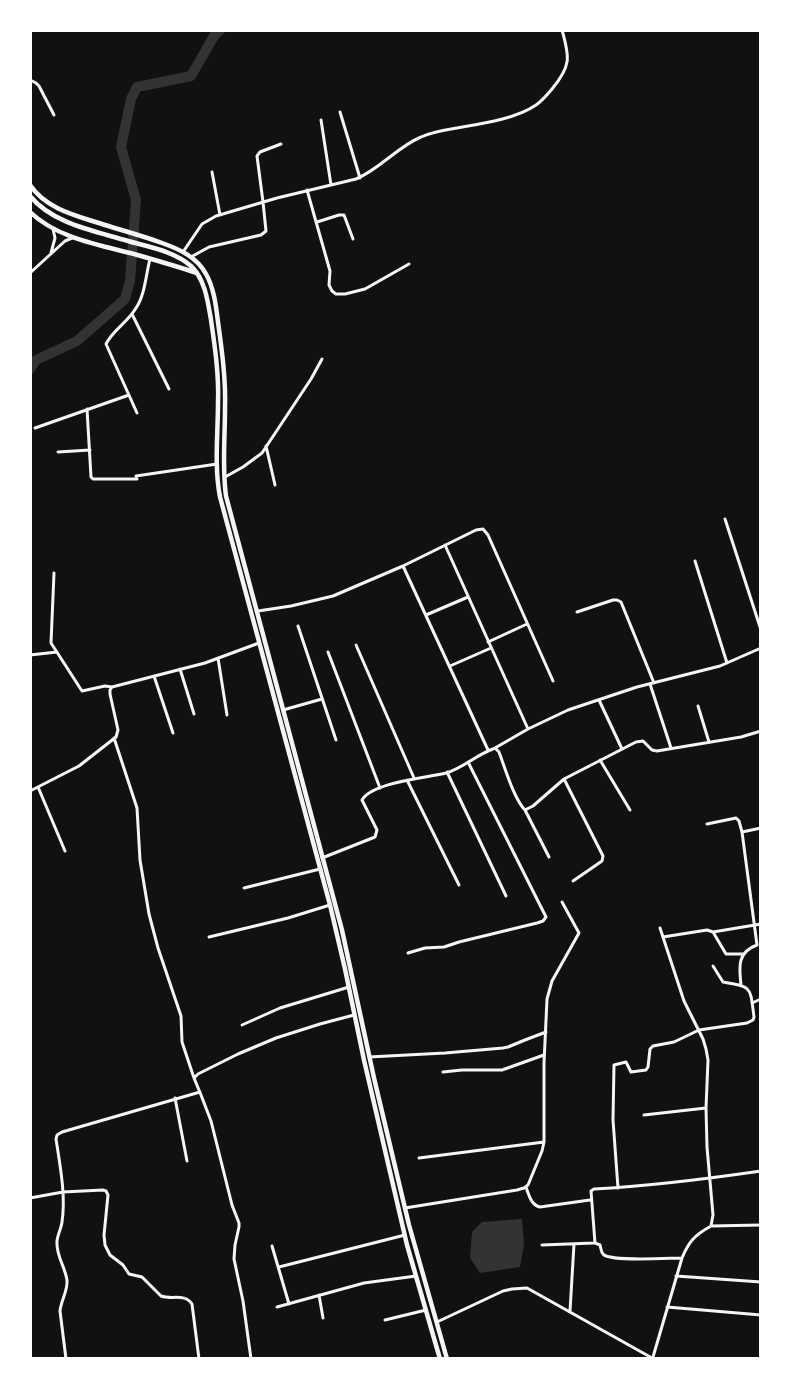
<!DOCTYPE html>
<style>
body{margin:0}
#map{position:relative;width:791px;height:1389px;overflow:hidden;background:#111;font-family:"Open Sans",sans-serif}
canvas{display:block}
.frame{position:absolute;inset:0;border:32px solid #fff;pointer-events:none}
</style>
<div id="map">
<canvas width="791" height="1389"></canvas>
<div class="frame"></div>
</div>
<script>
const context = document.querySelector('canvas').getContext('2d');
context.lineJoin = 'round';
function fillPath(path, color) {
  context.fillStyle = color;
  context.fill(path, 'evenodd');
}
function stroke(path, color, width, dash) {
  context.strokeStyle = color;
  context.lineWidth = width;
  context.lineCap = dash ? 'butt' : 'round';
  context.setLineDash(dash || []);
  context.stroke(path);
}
fillPath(new Path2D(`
 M522,1219L524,1244L520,1267L480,1273L470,1258L472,1232L482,1222Z`), '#333');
stroke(new Path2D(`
 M30,369L36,360L77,341L125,299L130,281L136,200L121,147L131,99L137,87L191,76L214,36L220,30`), '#333', 10);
stroke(new Path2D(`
 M30,80L36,83L39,86L54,115
 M340,112L360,178
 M321,120L331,185
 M212,172L220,215
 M307,190L330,271L329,285L332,291L336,294H345L365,289L409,264
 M317,222L339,215H344L353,239
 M183,252L202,224L216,216L277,198L356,179C380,169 397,147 421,137C432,132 445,130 457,128C480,124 516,119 536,105C542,101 547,95 552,89C571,66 570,58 562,30
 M51,253L55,238L53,229
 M191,257L209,247L261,235L266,231L263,202L257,156L260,152L281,144
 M30,273L65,241L72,238
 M132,314L169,389
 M87,409L91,477L93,479H137
 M137,413L106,344C113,330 128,322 136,308C145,295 146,274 150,259
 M35,428L129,395
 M266,446L275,485
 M58,452L90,450
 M136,476L217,464
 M225,477L243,467L262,453L311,379L322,359
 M725,519L761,630
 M445,545L528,729
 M695,561L727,663
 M403,566L488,750
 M54,573L51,643L82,691L105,686L112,687
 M258,611L291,606L333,596L403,566L476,530L483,529L488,535L553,681
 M577,612L613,600H617L621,602L654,683
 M426,615L468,597
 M298,626L336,740
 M488,642L527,624
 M356,645L414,778
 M328,652L380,788
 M30,655L57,652
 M218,658L227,715
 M450,666L491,648
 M180,669L194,714
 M154,676L173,733
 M650,684L671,748
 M599,700L622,749
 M698,706L709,742
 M283,710L322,699
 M114,738L137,808L140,860L149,914L158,948L181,1016L182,1042L194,1078
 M495,748L528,729L568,710L637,687L720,666L761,648
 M600,760L630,810
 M447,772L506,896
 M564,779L603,856L602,861L573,881
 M407,780L459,885
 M38,787L65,851
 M30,791L79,766L116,737L118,730L110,694V690L112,687L205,663L259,643
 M525,810L549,857
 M707,824L736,818L739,821L742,832L757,945C737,952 739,967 741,985
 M742,832L761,828
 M322,858L375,837L377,830L362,800C372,782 427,778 446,773C463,768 476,755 493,749L495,748L499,752C505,768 514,799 525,810L533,806L564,779L636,742L643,741L652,750L657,751L741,737L761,731
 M244,888L320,869
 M660,928L684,1001L703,1039L706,1049L708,1060L706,1108L707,1147L713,1215L711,1226
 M713,932L761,924
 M209,937L288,918L330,905
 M663,937L707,930L713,932L726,954H743
 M408,953L425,948L444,947L459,942L537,923L543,921L546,917L468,762
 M752,1003L761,999
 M242,1025L280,1008L349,987
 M369,1057L445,1053L503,1048L508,1047L525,1040L546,1032
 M443,1072L462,1070H502L544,1055
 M175,1098L187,1161
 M644,1115L706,1108
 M419,1158L544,1142
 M526,1187C529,1195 531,1205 540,1207L590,1200
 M618,1188L613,1120L614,1065L626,1062L631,1072L646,1070L648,1067L650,1049L653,1046L674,1042L699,1030L747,1023L753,1020L754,1017C750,987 753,987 723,982L713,966
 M30,1198L63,1192L103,1190L106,1191L108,1195L104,1235L105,1245L110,1255L123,1265L129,1274L142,1277L161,1296C172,1300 185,1293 192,1304L199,1359
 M405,1208L517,1190L524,1188L528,1185L542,1151L544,1142V1063L547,999L552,981L579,933L562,902
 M711,1226L761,1225
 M542,1245L594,1243
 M272,1246L289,1304
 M682,1258C669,1258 609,1262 603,1254C601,1252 601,1248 600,1245L595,1243L591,1191L594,1189C650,1186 706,1179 761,1171
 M279,1267L405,1235
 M676,1276L761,1282
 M319,1295L323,1318
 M277,1307L364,1283L416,1276
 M667,1307L761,1315
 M570,1311L574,1244
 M385,1320L426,1310
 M437,1322L503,1291L512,1289L527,1288L652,1358
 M653,1357L682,1258C689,1241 695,1235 711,1226
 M66,1359L60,1311C61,1300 68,1291 67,1280C65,1267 57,1257 57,1244C56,1237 61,1230 62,1222C66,1196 60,1165 56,1139L57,1135L62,1132L200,1092
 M251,1359L243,1301L234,1259L235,1245L239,1227V1223L232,1205L211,1121L201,1095L194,1078L198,1074L238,1054L276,1038L320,1024L354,1015`), '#f5f5f5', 3);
stroke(new Path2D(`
 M30,185C47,210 78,216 105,225C124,231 143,236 162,243C179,249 197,257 206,274C214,288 216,306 218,322C222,351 226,380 225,409C225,438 222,467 226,496L342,930L374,1078L409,1225L447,1359
 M30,196C53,224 95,231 128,241C149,247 174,251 191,266C205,279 208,302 211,320C215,347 219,375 218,402C218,434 214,466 220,497L330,905L345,969L364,1060L407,1245L440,1359
 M30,212C57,238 99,245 134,254C155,260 176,266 197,273`), '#f5f5f5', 4.5);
</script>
